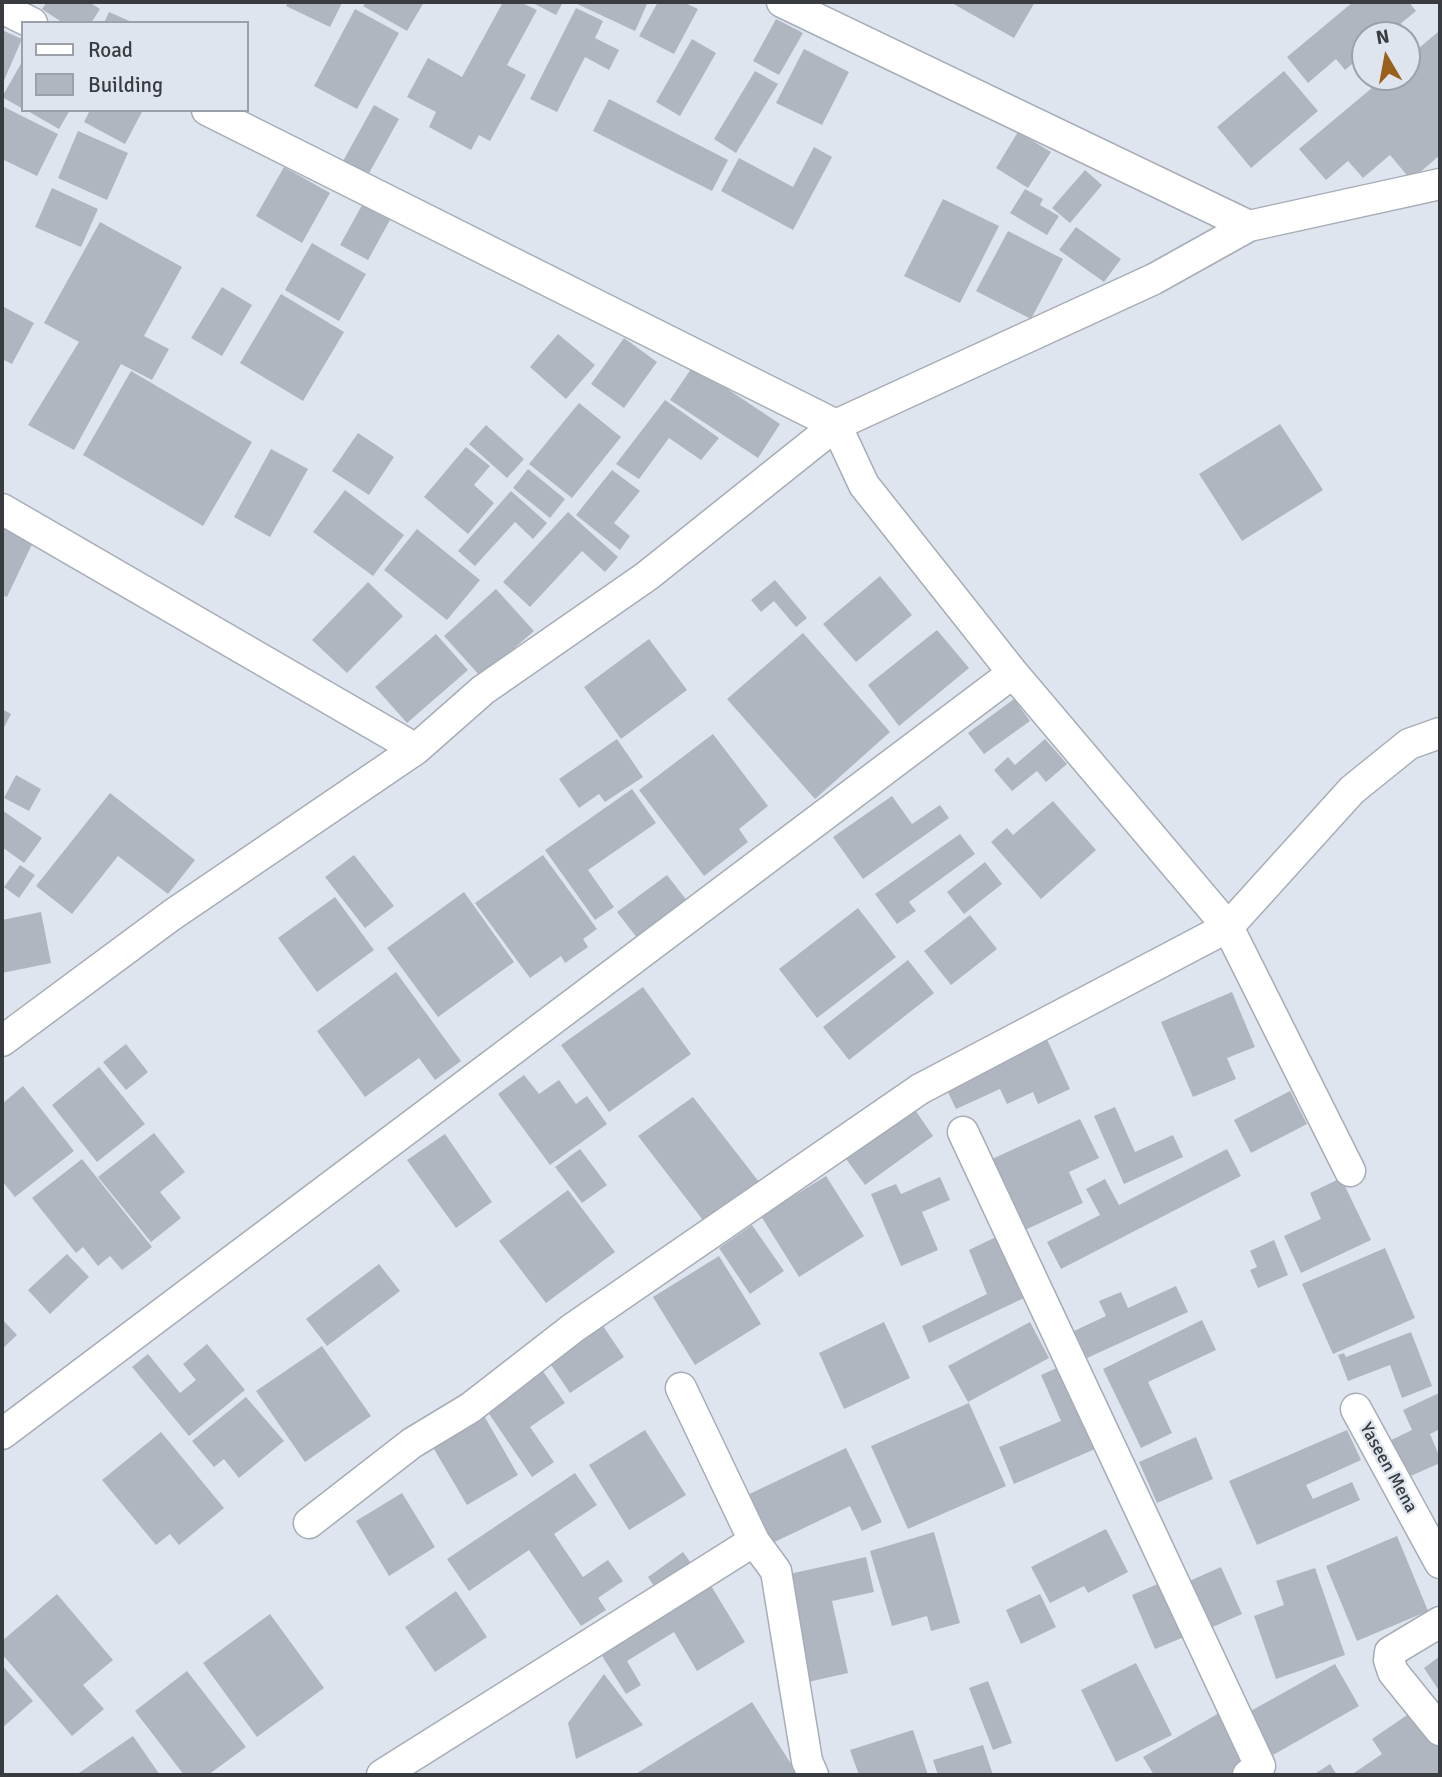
<!DOCTYPE html>
<style>
body{margin:0}
#map{position:relative;width:1442px;height:1777px;overflow:hidden;background:#dee5ef;font-family:Signika,sans-serif}
canvas{display:block}
.frame{position:absolute;inset:0;border:4px solid #383b3f;pointer-events:none}
.legend{position:absolute;left:21px;top:21px;width:228px;height:91px;box-sizing:border-box;background:#dee5ef;border:2px solid #9ca1a9;margin:0;padding:9px 12px;list-style:none;font-size:21px;color:#383b3f}
.legend li{display:flex;align-items:center;gap:14px;height:35px}
.legend b{width:35px;border:2px solid #9ca1a9}
.north{position:absolute;left:1351px;top:21px;width:70px;height:70px;box-sizing:border-box;background:#dee5ef;border:2px solid #9ca1a9;border-radius:50%;rotate:350deg;font-size:19px;font-weight:700;line-height:28px;text-align:center;color:#383b3f}
.north::after{content:'';display:block;margin:auto;width:24px;height:32px;background:#98601b;clip-path:polygon(50% 0,100% 100%,50% 72%,0 100%)}
</style>
<div id="map">
<canvas width="1442" height="1777"></canvas>
<div class="frame"></div>
<ul class="legend">
<li><b style="height:9px;background:#fff"></b>Road</li>
<li><b style="height:19px;background:#afb6c0"></b>Building</li>
</ul>
<div class="north">N</div>
</div>
<script>
const context = document.querySelector('canvas').getContext('2d');
context.lineJoin = 'round';
function fillPath(path, color) {
  context.fillStyle = color;
  context.fill(path, 'evenodd');
}
function stroke(path, color, width, dash) {
  context.strokeStyle = color;
  context.lineWidth = width;
  context.lineCap = dash ? 'butt' : 'round';
  context.setLineDash(dash || []);
  context.stroke(path);
}
function write(font, color, halo, rows, align = 'center') {
  context.font = font + ' Signika,sans-serif';
  context.lineWidth = 5;
  context.setLineDash([]);
  context.textBaseline = 'middle';
  context.strokeStyle = halo;
  context.fillStyle = color;
  for (const [text, x, y, turn = 0] of rows) {
    context.save();
    context.translate(x, y);
    context.rotate((+turn || 0) * Math.PI / 180);
    context.textAlign = isNaN(turn) ? turn : align;
    if (halo) context.strokeText(text, 0, 0);
    context.fillText(text, 0, 0);
    context.restore();
  }
}
fillPath(new Path2D(`
 M47,2H89L100,9L91,23H63L42,9Z
 M288,2H339L342,3L330,27L286,6Z
 M366,2H424L407,31L363,6Z
 M503,2H520L537,10L507,65L526,75L490,141L479,135L471,150L429,127L436,112L407,97L428,58L462,77Z
 M531,2H563L556,15Z
 M573,2H648L635,31Z
 M658,2H683L698,9L674,54L639,36Z
 M950,2H1035L1014,38Z
 M1353,2H1409L1416,11L1387,35H1365V53L1345,70L1336,59L1308,83L1287,57Z
 M576,8L603,21L595,38L619,50L609,70L585,57L557,112L530,99Z
 M355,9L399,33L357,109L314,86Z
 M109,12L134,23H104Z
 M776,19L803,33L779,75L753,61Z
 M2,30L22,39L2,85Z
 M1438,32L1440,35V155L1411,180L1390,155L1363,178L1348,161L1326,180L1299,149L1385,77H1407V58Z
 M692,39L716,53L680,116L656,102Z
 M804,49L849,72L822,125L776,103Z
 M23,60V109L2,97Z
 M755,71L778,84L736,153L714,139Z
 M1284,71L1318,111L1251,168L1217,127Z
 M609,99L728,160L712,191L593,131Z
 M374,105L399,119L368,175L343,161Z
 M2,106L58,134L37,176L2,159Z
 M26,110H70L59,129Z
 M90,110H143L125,144L84,122Z
 M78,131L128,153L107,200L58,178Z
 M1018,132L1051,152L1028,188L996,168Z
 M814,147L832,157L793,230L721,191L739,158L793,187Z
 M284,167L330,193L302,243L256,216Z
 M1085,170L1102,185L1070,223L1052,208Z
 M52,188L98,209L81,247L35,227Z
 M1025,189L1043,199L1040,205L1059,216L1047,235L1010,213Z
 M943,199L999,226L960,303L904,276Z
 M362,205L390,220L368,260L340,245Z
 M100,222L182,267L144,336L169,349L152,380L121,364L74,450L28,425L79,342L44,323Z
 M1076,227L1121,259L1104,282L1059,250Z
 M1008,231L1063,259L1031,319L976,291Z
 M312,243L366,274L339,321L285,290Z
 M222,287L252,305L222,356L191,338Z
 M281,294L344,332L303,401L240,363Z
 M2,306L34,323L12,364L2,359Z
 M558,334L595,365L566,399L530,367Z
 M624,338L657,362L624,408L591,384Z
 M693,366L780,424L758,458L670,400Z
 M131,371L252,442L203,526L83,455Z
 M665,400L719,438L701,460L669,438L639,479L616,464Z
 M579,403L621,437L572,498L529,464Z
 M1280,424L1323,490L1242,541L1199,474Z
 M486,425L524,459L507,478L469,444Z
 M358,433L394,457L369,495L332,471Z
 M466,447L490,466L474,485L494,503L468,534L424,497Z
 M271,449L308,469L270,537L234,517Z
 M528,469L565,499L550,518L513,488Z
 M612,470L640,491L614,523L630,536L620,550L576,515Z
 M345,490L404,535L373,576L313,532Z
 M511,491L547,523L533,539L515,522L475,566L458,551Z
 M568,512L618,557L605,572L582,551L530,607L503,582Z
 M2,522L35,538L7,597L2,595Z
 M417,529L480,580L447,620L384,570Z
 M880,576L912,615L856,662L823,624Z
 M775,580L807,618L796,627L774,601L761,612L751,600Z
 M368,582L403,616L347,673L312,640Z
 M496,589L534,631L481,677L444,636Z
 M937,630L969,668L899,726L868,685Z
 M803,633L890,732L815,799L727,699Z
 M436,634L468,670L407,723L375,687Z
 M649,639L687,690L621,739L584,687Z
 M1014,699L1030,721L984,754L968,733Z
 M2,709L11,714L2,731Z
 M713,734L768,806L739,829L748,842L704,876L639,790Z
 M617,739L643,777L605,802L599,794L579,808L559,779Z
 M1045,739L1067,764L1046,782L1037,771L1012,791L994,770L1008,757L1015,765Z
 M16,775L41,789L29,811L4,798Z
 M632,789L656,823L588,870L614,907L595,920L545,850Z
 M110,793L195,860L168,894L118,856L72,914L36,886Z
 M892,796L912,824L940,805L949,818L863,879L833,837Z
 M1053,801L1096,850L1041,899L991,842L1007,828L1013,835Z
 M2,810L42,838L24,863L2,847Z
 M960,834L975,854L909,902L916,911L897,924L875,894Z
 M354,855L394,906L365,928L325,877Z
 M543,855L597,929L583,939L588,947L565,963L561,956L530,978L475,903Z
 M985,862L1002,884L964,914L947,892Z
 M20,865L35,875L19,898L4,887Z
 M667,875L688,902L638,939L617,912Z
 M464,892L514,962L438,1017L387,948Z
 M335,897L374,950L317,992L278,938Z
 M858,908L896,957L817,1018L779,969Z
 M41,912L51,963L2,973V920Z
 M970,915L997,949L951,985L924,951Z
 M908,960L934,993L849,1060L823,1027Z
 M396,972L461,1061L435,1080L419,1058L365,1097L317,1031Z
 M643,987L691,1054L609,1112L561,1045Z
 M1232,992L1255,1047L1227,1058L1236,1079L1193,1097L1161,1022Z
 M1045,1035L1070,1089L1038,1104L1033,1092L1007,1104L1000,1089L956,1109L943,1082Z
 M126,1044L148,1072L126,1090L103,1062Z
 M99,1067L145,1124L97,1162L52,1105Z
 M524,1075L539,1094L559,1080L576,1104L587,1096L607,1124L550,1165L498,1094Z
 M23,1086L74,1151L15,1197L2,1181V1104Z
 M1290,1091L1307,1124L1251,1153L1234,1120Z
 M693,1097L763,1187L709,1228L638,1136Z
 M913,1107L933,1136L865,1185L844,1156Z
 M1115,1107L1135,1152L1173,1135L1183,1157L1124,1184L1094,1116Z
 M1080,1119L1099,1158L1069,1172L1083,1203L1025,1230L992,1159Z
 M154,1133L185,1172L160,1192L181,1218L151,1242L98,1177Z
 M445,1134L492,1202L456,1228L407,1160Z
 M580,1149L607,1185L582,1203L555,1167Z
 M1227,1149L1241,1176L1061,1269L1047,1242L1100,1215L1086,1189L1105,1179L1119,1205Z
 M82,1159L152,1247L122,1270L110,1256L98,1266L83,1247L76,1253L32,1198Z
 M826,1176L864,1236L799,1277L761,1216Z
 M940,1177L950,1200L922,1212L938,1250L901,1266L871,1194L896,1184L901,1194Z
 M1341,1178L1371,1240L1301,1273L1284,1236L1321,1219L1310,1193Z
 M568,1190L615,1252L546,1303L499,1241Z
 M752,1225L784,1271L750,1294L719,1248Z
 M998,1236L1024,1298L929,1343L922,1326L987,1294L969,1250Z
 M1274,1240L1288,1275L1258,1288L1250,1270L1257,1267L1250,1251Z
 M1385,1248L1415,1318L1333,1354L1302,1284Z
 M67,1254L89,1277L50,1314L28,1290Z
 M719,1256L761,1324L695,1365L653,1297Z
 M379,1264L400,1291L327,1346L306,1319Z
 M1176,1286L1188,1312L1087,1358L1074,1331L1106,1316L1099,1301L1121,1292L1128,1308Z
 M2,1319L17,1335L2,1349Z
 M1202,1320L1216,1350L1148,1382L1172,1433L1141,1448L1103,1369Z
 M884,1322L910,1378L844,1409L819,1353Z
 M1030,1322L1049,1358L968,1402L948,1366Z
 M603,1326L624,1357L570,1393L549,1362Z
 M1411,1332L1432,1386L1402,1398L1390,1365L1348,1381L1338,1355L1344,1353L1346,1357Z
 M207,1344L245,1390L189,1436L132,1367L148,1354L180,1393L196,1380L183,1364Z
 M322,1346L371,1416L305,1462L256,1391Z
 M1066,1364L1102,1446L1014,1484L999,1447L1061,1421L1041,1375Z
 M540,1367L565,1403L530,1427L554,1462L532,1477L483,1405Z
 M1439,1393L1440,1429L1430,1434L1440,1458V1463L1397,1482L1381,1445L1412,1430L1403,1410Z
 M246,1397L284,1441L239,1478L224,1459L214,1467L192,1441Z
 M969,1403L1006,1486L908,1529L871,1446Z
 M483,1414L518,1475L467,1505L431,1444Z
 M645,1430L686,1495L629,1530L589,1465Z
 M1347,1430L1361,1460L1306,1485L1313,1499L1352,1482L1360,1500L1257,1545L1229,1481Z
 M161,1432L224,1508L179,1545L170,1534L156,1545L102,1480Z
 M1196,1437L1213,1479L1157,1503L1139,1462Z
 M846,1448L882,1522L862,1531L850,1506L762,1548L739,1499Z
 M575,1473L597,1505L554,1534L583,1577L608,1560L623,1581L598,1598L606,1610L581,1626L529,1550L469,1591L447,1559Z
 M402,1493L435,1547L389,1576L356,1521Z
 M1106,1529L1128,1572L1088,1593L1084,1586L1050,1603L1031,1567Z
 M934,1532L960,1623L931,1631L927,1616L892,1626L870,1551Z
 M1397,1536L1428,1611L1357,1641L1326,1566Z
 M683,1552L698,1573L662,1598L648,1577Z
 M866,1557L874,1592L832,1601L848,1673L808,1682L785,1575Z
 M1221,1567L1242,1614L1206,1630L1185,1583Z
 M1315,1568L1345,1655L1276,1679L1254,1616L1284,1605L1276,1581Z
 M1160,1583L1184,1637L1155,1649L1132,1595Z
 M710,1584L745,1642L697,1671L674,1632L627,1661L641,1685L626,1694L599,1651Z
 M456,1591L487,1637L435,1672L405,1627Z
 M57,1594L113,1660L83,1685L104,1709L72,1736L2,1654V1641Z
 M1040,1594L1056,1627L1021,1644L1006,1610Z
 M270,1614L324,1688L257,1737L203,1663Z
 M1440,1656V1692L1424,1668Z
 M1136,1663L1172,1735L1116,1762L1081,1690Z
 M1335,1664L1359,1706L1273,1755L1249,1712Z
 M2,1665L33,1701L2,1728Z
 M187,1671L246,1747L208,1775H184L135,1711Z
 M604,1674L643,1725L576,1759L568,1723Z
 M988,1681L1012,1743L993,1750L969,1688Z
 M752,1702L798,1775H634Z
 M1416,1709L1440,1743V1775H1351L1382,1754L1372,1739Z
 M1219,1713L1251,1768L1239,1775H1154L1143,1757Z
 M913,1730L928,1775H859L850,1750Z
 M133,1736L160,1775H76Z
 M983,1745L993,1775H938L933,1760Z
 M1330,1764L1337,1775H1313Z`), '#afb6c0');
const street = new Path2D(`
 M782,2L1249,226
 M2,8L32,23
 M207,110L836,425L864,485L1013,673L1228,927L1350,1171
 M2,509L416,749
 M2,1041L172,915L416,749L483,690L647,576L836,425L1154,279L1249,226L1440,184
 M963,1132L1260,1766L1248,1775
 M681,1388L754,1541L776,1571L807,1761L813,1775
 M1356,1409L1440,1563
 M2,1434L1013,673
 M309,1523L412,1443L470,1408L573,1328L920,1089L1228,927L1352,790L1409,744L1440,733
 M1440,1622L1390,1652L1389,1660L1393,1672L1440,1730
 M382,1775L754,1541`);
stroke(street, '#a7adb7', 33);
stroke(street, '#fff', 30);
write('18px', '#383b3f', '#dee5ef', [
 ["Yaseen Mena",1388,1468,61]
]);
</script>
